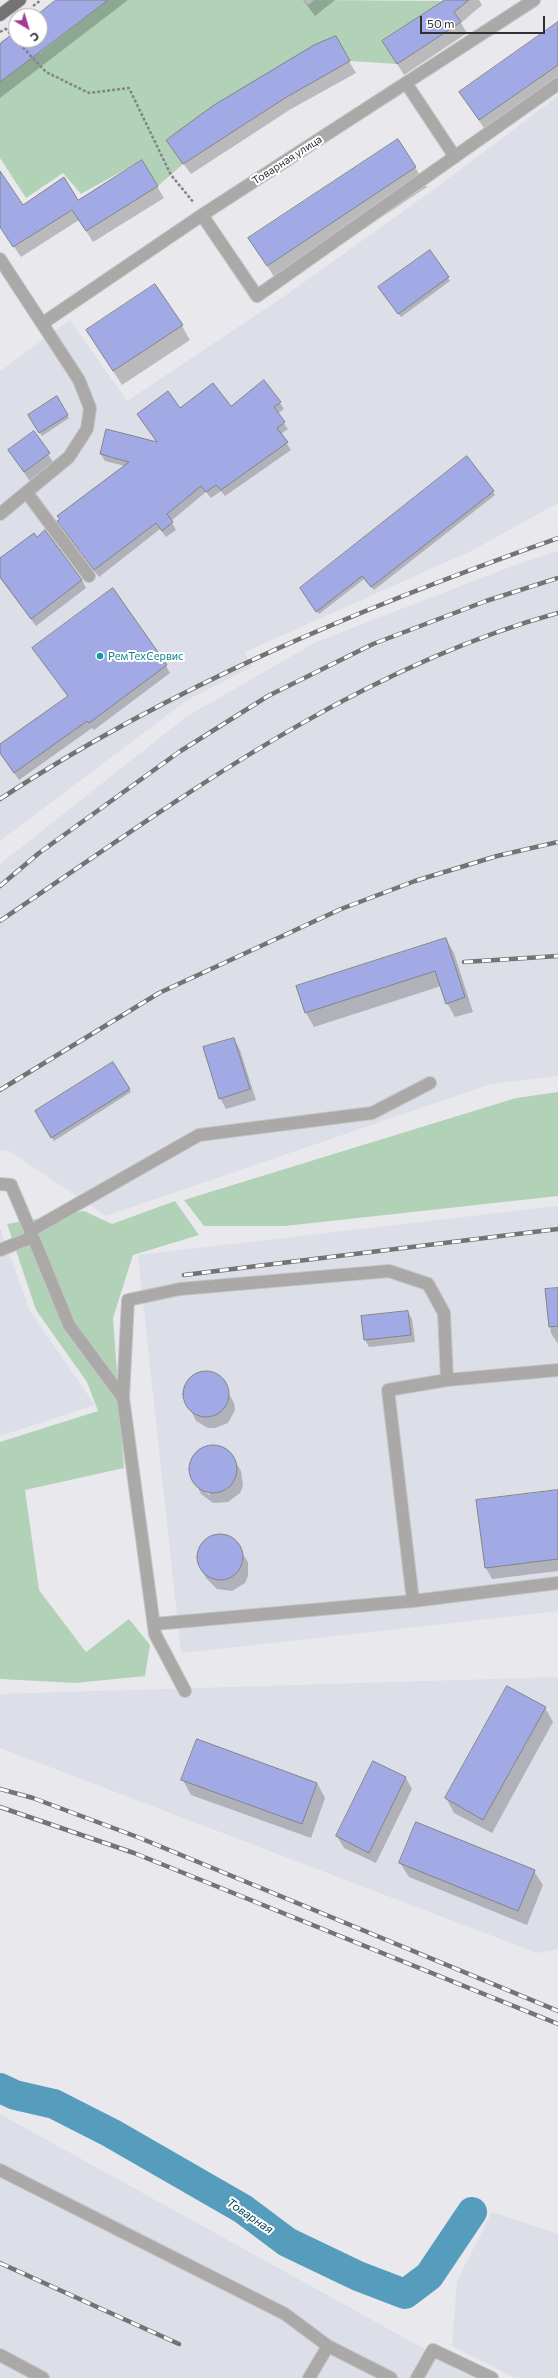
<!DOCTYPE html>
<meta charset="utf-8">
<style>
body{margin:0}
#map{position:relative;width:558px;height:2378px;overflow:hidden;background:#e9e9ed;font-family:Commissioner,sans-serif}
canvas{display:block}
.north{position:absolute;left:8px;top:8px;width:40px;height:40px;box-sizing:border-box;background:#fff;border:1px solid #acacad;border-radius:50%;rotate:142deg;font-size:11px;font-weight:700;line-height:16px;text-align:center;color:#303031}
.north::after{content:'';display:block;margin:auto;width:14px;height:18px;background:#a3399a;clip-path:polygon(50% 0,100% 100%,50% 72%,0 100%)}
.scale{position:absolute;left:420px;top:16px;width:125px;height:18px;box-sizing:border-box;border:2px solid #303031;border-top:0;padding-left:5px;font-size:12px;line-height:14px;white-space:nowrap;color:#303031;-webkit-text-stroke:3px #fff;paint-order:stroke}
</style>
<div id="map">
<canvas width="558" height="2378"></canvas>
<div class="north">С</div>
<div class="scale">50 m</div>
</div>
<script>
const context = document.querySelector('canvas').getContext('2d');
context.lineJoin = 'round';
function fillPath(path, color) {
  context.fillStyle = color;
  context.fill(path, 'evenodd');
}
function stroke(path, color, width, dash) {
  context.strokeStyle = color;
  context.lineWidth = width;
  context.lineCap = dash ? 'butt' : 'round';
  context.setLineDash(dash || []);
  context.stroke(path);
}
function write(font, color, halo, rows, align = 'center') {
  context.font = font + ' Commissioner,sans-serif';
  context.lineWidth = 4;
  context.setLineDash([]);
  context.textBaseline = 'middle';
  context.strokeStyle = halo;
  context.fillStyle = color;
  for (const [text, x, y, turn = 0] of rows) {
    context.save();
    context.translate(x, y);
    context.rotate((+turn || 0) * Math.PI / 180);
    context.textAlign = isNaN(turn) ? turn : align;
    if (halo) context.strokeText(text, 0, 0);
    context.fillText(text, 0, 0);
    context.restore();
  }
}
fillPath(new Path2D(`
 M558,96V503L473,550L245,652L252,667L187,700L0,841V371L70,320L127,401L283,297L437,187Z
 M558,551V1076L491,1084L106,1216L9,1151L0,1150V864L186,717L316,642L515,565Z
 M558,1206V1611L181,1653L138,1255Z
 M0,1228L30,1311L95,1405L0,1436Z
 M558,1677V1949L537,1953L0,1748V1694Z
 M0,2114L477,2378H0Z
 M492,2212L558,2234V2378H515L452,2346L457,2281Z`), '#dcdee8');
fillPath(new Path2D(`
 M108,0H304L308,5L314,0L444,1L382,41L397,64L350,61L335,37L166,139L183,164L158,186L142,160L81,194L63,173L26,198L0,158V82L20,67L0,42L16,31V40H30L40,53Z
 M558,1092V1196L285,1226H204L184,1200L516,1098Z
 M175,1201L199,1235L133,1255L113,1318L124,1468L25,1490L39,1590L86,1652L129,1619L150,1645L145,1676L75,1683L0,1679V1442L98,1411L87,1382L36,1310L7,1224L84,1211L112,1224Z`), '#b1d2b7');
fillPath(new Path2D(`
 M57,0H128L0,98V44L16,32V40H40V16H36Z
 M303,0H335L315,16Z
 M442,0H479L482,5L461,23L467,33L404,75L390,52L444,2Z
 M558,23V92L491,139L460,92Z
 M335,38L356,73L291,109L191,174L174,151Z
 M142,161L164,198L93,242L79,220L21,257L0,226V172L22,206L78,201Z
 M415,167L427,187L279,285L250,238Z
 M429,251L450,281L401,317L381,291Z
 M182,326L190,340L122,385L87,330Z
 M56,398L69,418L42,436L29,415Z
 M280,403L284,409L277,414L288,429L281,434L291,450L225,496L221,491L211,498L206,492L171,521L176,530L166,537L160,529L99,577L63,528L58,516L125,466L105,461L101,454L107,430L158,443L180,410Z
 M34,433L55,465L31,483L9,450Z
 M467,457L495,495L374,590L364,579L319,614L303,592Z
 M0,559L82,580L86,588L36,626L0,578Z
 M38,655L166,666L170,673L94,730L92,728L19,780L0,752V745L68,697Z
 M446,939L454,953L473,1012L455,1017L447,1003L441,986L314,1027L306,1013Z
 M234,1039L240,1050L256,1100L226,1109L220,1098Z
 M113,1064L131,1092L54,1141L36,1112Z
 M558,1289V1344L551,1333L546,1290Z
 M408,1312L412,1319L415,1342L369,1347L365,1340Z
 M206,1373L220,1378L234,1403L235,1410L228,1423L215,1428H208L196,1421L184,1396L187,1383L192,1377Z
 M217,1446L230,1453L241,1471L243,1486L240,1493L228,1502L213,1503L201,1494L197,1486L209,1495L210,1494L196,1483V1485L191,1475L192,1460L202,1449Z
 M558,1491V1571L492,1579L486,1568Z
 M213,1536H227L233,1539L248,1562V1576L245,1583L232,1591L217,1589L206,1578L200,1567L198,1551L202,1545Z
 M545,1708L553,1722L492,1833L454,1813L446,1798Z
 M406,1778L412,1789L376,1863L344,1848L337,1836Z
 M183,1780L317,1783L325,1798L311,1838L191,1795Z
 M400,1863L534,1871L543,1885L527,1925L409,1877Z`), '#0003');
stroke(new Path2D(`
 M0,2088L15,2095L54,2104L111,2133L243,2209L287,2242L358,2276L405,2294L429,2276L472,2212`), '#569dbd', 30);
const building = new Path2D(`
 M56,0H108L0,82V44L16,31V40H40V16H36Z
 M445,0H469L454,12L461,22L397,64L382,41Z
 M558,22V65L479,120L459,92Z
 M336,36L350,61L285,98L183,164L166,140L214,105L314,45Z
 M398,139L416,167L267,266L248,238Z
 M142,160L158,186L86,231L72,210L13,247L0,227V171L23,205L64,177L78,200Z
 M430,250L449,277L398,314L378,287Z
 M155,284L183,325L113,371L86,330Z
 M264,380L281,402L274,407L285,422L277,428L288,442L221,490L216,485L206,492L201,486L167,514L173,522L162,531L156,523L94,570L57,521L60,519L57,516L129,462L100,454L106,429L157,442L137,414L168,391L180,408L213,383L231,406Z
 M57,396L68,415L39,433L28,415Z
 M34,431L50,453L24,472L8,450Z
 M467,456L494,491L371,587L362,576L316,612L300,588Z
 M45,530L82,580L31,619L0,577V558L34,533L37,537Z
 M113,588L167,665L89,723L87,721L14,773L0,753V744L68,696L32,648Z
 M446,938L465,997L446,1004L435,971L305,1013L296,986Z
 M234,1038L250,1089L219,1099L203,1047Z
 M113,1062L130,1089L51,1138L35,1111Z
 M558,1288V1326L549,1327L545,1289Z
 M408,1311L411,1335L364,1340L361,1316Z
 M183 1394a23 23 0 1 1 46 0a23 23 0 1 1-46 0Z
 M189 1469a24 24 0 1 1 48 0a24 24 0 1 1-48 0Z
 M558,1490V1559L485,1568L476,1500Z
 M197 1557a23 23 0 1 1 46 0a23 23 0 1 1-46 0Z
 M507,1686L546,1707L483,1820L445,1798Z
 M197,1739L317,1783L302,1824L181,1780Z
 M373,1761L406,1777L369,1853L336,1836Z
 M416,1822L535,1870L518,1911L399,1863Z`);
fillPath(building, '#a2aae5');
stroke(building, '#848487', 1);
const minor = new Path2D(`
 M406,83L455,157
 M202,215L257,296L558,84
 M0,259L79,380L90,408L87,429L69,457L0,514
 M43,323L202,215L534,0
 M27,493L89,576
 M0,1184L11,1185L33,1237
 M30,1231L199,1135L372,1113L430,1083
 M0,1250L33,1237L69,1325L123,1398L155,1634L185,1691
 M447,1380L558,1370
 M123,1398L128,1300L180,1289L389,1271L428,1284L444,1313L447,1380L388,1390L413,1601L154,1624
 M413,1601L558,1583
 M0,2170L285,2314L328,2346L391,2378
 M0,2355L43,2378
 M309,2378L328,2346
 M417,2378L433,2350L492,2378`);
const major = new Path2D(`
 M0,15L20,0`);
stroke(minor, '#c4c4c7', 14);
stroke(major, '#c4c4c7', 14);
stroke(new Path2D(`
 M33,6L41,0
 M5,28L16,40
 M0,32L5,29
 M16,40L46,72L89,93L129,88L171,175L194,203`), '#848487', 2.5, [3, 2]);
stroke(minor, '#aaa9a8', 12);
stroke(major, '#757371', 12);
const rail = new Path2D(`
 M0,799C173,685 363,607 558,538
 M0,886L39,853L179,752L268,696L373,644L486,601L558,578
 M0,921C175,802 351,670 558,613
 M464,962L558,956
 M0,1090L159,993L341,909L415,881L497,856L558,842
 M184,1275L558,1229
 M0,1789L33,1798L140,1838L558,2011
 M0,1807L134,1853L558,2024
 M0,2263L179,2344`);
stroke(rail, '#737375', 4.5);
stroke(rail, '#fff', 3, [9]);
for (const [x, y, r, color] of [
 [100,656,4,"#0f9aa8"]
]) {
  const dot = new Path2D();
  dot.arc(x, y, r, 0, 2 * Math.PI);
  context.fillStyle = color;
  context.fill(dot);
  stroke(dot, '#fff', 1.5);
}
write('11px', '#303031', '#fff', [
 ["Товарная улица",287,160,-33]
]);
write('11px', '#0d838f', '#fff', [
 ["РемТехСервис",108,656]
], 'left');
write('italic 12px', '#04445a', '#fff', [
 ["Товарная",250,2216,34]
]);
</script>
